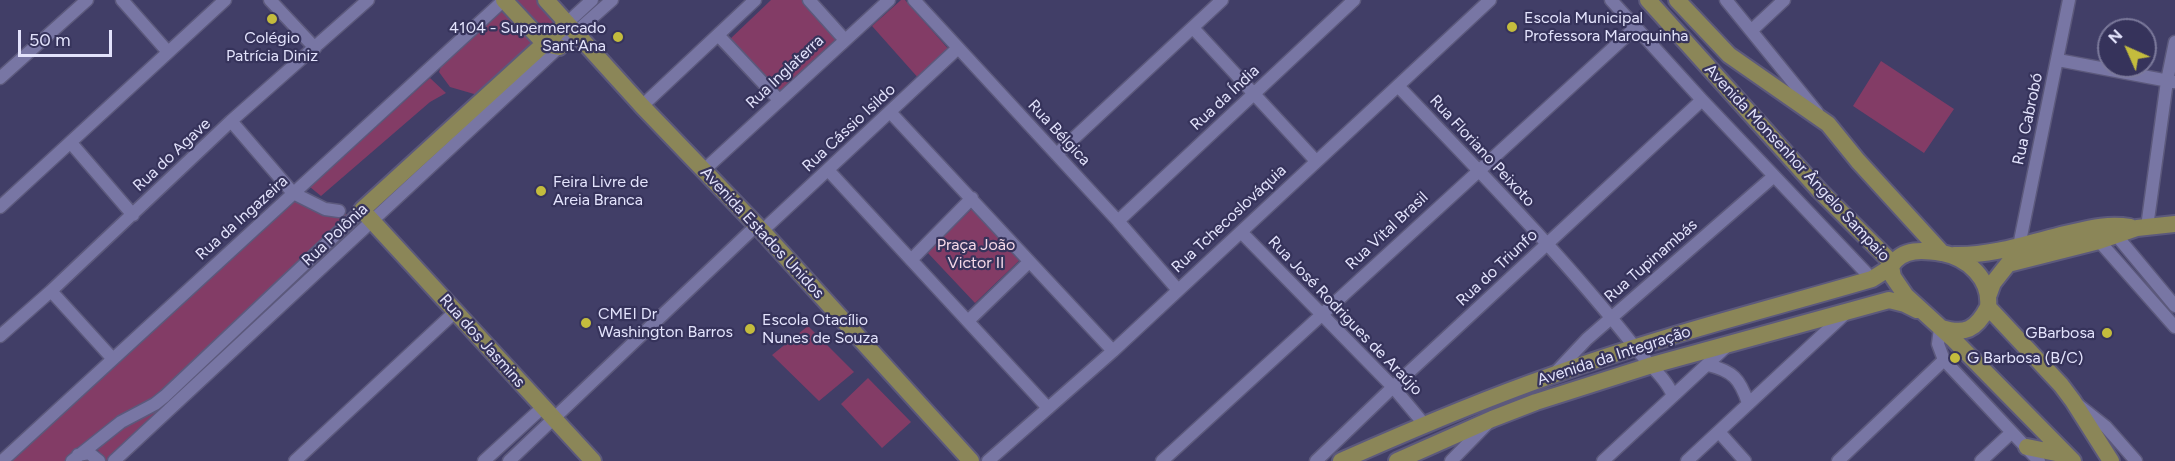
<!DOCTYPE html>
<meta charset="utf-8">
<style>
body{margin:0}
#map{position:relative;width:2175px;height:461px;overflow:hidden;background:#413e67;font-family:Figtree,sans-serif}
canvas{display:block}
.north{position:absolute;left:2097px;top:18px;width:60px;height:60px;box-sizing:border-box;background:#36335b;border:2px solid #7b799b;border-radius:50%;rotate:315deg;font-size:16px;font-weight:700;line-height:24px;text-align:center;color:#e3e3fc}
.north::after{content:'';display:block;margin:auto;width:21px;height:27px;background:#c4bc3d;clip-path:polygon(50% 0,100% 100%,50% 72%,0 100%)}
.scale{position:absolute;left:18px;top:30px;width:94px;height:27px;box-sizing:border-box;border:3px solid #e3e3fc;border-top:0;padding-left:8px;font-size:18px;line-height:21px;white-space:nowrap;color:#e3e3fc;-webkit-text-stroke:4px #36335b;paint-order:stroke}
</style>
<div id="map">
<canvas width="2175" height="461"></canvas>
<div class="north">N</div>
<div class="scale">50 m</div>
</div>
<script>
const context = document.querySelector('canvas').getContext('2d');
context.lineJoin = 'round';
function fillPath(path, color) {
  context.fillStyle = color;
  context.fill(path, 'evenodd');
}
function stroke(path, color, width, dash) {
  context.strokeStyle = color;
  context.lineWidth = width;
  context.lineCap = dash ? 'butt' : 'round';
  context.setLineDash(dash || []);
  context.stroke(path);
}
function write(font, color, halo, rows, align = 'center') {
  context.font = font + ' Figtree,sans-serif';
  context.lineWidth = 4.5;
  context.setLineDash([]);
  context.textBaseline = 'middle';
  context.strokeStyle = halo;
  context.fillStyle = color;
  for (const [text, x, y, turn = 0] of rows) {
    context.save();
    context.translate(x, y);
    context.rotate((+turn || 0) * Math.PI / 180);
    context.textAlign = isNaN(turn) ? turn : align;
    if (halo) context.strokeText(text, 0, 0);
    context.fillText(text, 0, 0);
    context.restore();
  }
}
fillPath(new Path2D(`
 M516,0H536L556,22L544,30Z
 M771,0H804L842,39L779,96L728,41Z
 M901,0H905L951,52L920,80L872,26Z
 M504,9L536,46L481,96L450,87L439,72L442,64Z
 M1881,61L1954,109L1924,153L1853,106Z
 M430,78L446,93L430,102L321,196L310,187Z
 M293,198L349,215L153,403L69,461H6Z
 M976,205L1025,255L975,303L927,252Z
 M357,222L362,225L112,458L106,461L94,445L134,420Z
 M808,326L854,372L819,401L772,355Z
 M868,378L911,422L882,448L841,404Z`), '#833c66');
const minor = new Path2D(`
 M122,0L168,52
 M270,0L315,48
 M809,0L845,40
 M914,0L1118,221L1178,290
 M1611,0L1702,100L1872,279
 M1726,0L1817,112
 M567,23L592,0
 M1193,28L1316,161
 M1752,30L1784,0
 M718,35L779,100
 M2058,60L2174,82
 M0,78L87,0
 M1399,87C1479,171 1562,255 1634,346C1646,362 1667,379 1673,396
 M642,106L755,0
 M890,112L1113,351
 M231,121L293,193L325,209L339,211
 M71,143L133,215
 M1057,154L1222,0
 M704,170L889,0
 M828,170L1048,408
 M0,207L225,0
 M1118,221L1354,0
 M2147,227L2167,81L2175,42
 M762,231L958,48
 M1241,232L1393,387L1424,424
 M2116,235L2175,306
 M2099,241L2175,327
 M2019,246L2069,0
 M911,260L972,198
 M51,291L112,358
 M968,321L1029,262
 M1940,328L1938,344L1944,360L2039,461
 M0,336L51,291L231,121L368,0
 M1708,365C1733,371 1740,379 1748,403
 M1554,374L1587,339L1774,176
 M2077,404L2106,427L2136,461
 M1719,432L1745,461
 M78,455L89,453L99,461
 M2,461L504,0
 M72,461L121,422L155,404L165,396L362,210
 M114,461L559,47L612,0
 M295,461L456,311
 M484,461L543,407
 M509,461L757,225
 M988,461L1113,351L1490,0
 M1162,461L1636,27
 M1316,461L1393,387L1702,100
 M1451,461L1488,423
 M1603,461L1728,345
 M1687,461L1846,313
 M1838,461L1944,360
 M1981,461L2011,433`);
const major = new Path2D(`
 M504,0L545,44L559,47
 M546,0L642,106L762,231L971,461
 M1648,0L1819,190L1890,261L1893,277L1906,296L1952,338L2073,461
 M1677,0L1729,55L1828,124L1858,161L1942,253C1968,258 1991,279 1988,307L2061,385L2073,401L2111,461
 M567,23L362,210L593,461
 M1954,255C1992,256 2029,243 2065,234C2087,229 2107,223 2130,227
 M1892,265C1903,248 1923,250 1942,253
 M1989,294L1993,283L2008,264L2099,241L2137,228L2175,224
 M1941,328C1965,335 1976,330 1988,307
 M2027,447L2066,455
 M1341,461C1411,430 1481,400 1553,375C1657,337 1766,310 1872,279L1891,267
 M1397,461L1492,419L1536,402L1649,366L1889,300L1905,304L1917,310`);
stroke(minor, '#5c597c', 15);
stroke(major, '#5c597c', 20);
stroke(minor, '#7876a4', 12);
stroke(major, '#8b8658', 16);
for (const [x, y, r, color] of [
 [272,19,6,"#c4bc3d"],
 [1512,27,6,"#c4bc3d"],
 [618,37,6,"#c4bc3d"],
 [541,191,6,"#c4bc3d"],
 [586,323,6,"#c4bc3d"],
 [750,329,6,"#c4bc3d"],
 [2107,333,6,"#c4bc3d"],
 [1955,358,6,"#c4bc3d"]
]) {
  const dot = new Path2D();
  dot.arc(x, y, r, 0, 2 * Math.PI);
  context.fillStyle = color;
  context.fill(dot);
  stroke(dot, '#36335b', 2);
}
write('16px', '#e3e3fc', '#36335b', [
 ["Escola Municipal",1524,18],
 ["Professora Maroquinha",1524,36],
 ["4104 - Supermercado",606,28,"right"],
 ["Sant'Ana",606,46,"right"],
 ["Colégio",272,38,"center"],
 ["Patrícia Diniz",272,56,"center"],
 ["Feira Livre de",553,182],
 ["Areia Branca",553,200],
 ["CMEI Dr",598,314],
 ["Washington Barros",598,332],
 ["Escola Otacílio",762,320],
 ["Nunes de Souza",762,338],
 ["GBarbosa",2095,333,"right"],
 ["G Barbosa (B/C)",1967,358]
], 'left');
write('16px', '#e3e3fc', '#36335b', [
 ["Rua Inglaterra",785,72,-43],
 ["Rua da Índia",1225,98,-43],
 ["Rua Cabrobó",2028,119,-78],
 ["Rua Cássio Isildo",849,128,-43],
 ["Rua Bélgica",1059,133,47],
 ["Rua Floriano Peixoto",1482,151,47],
 ["Rua do Agave",172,155,-43],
 ["Avenida Monsenhor Ângelo Sampaio",1797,163,47],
 ["Rua da Ingazeira",242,218,-42],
 ["Rua Tchecoslováquia",1229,219,-43],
 ["Rua Vital Brasil",1387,231,-43],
 ["Avenida Estados Unidos",762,233,47],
 ["Rua Polônia",335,235,-43],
 ["Rua Tupinambás",1651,261,-41],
 ["Rua do Triunfo",1497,268,-43],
 ["Rua José Rodrigues de Araújo",1345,316,46],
 ["Rua dos Jasmins",482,341,48],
 ["Avenida da Integração",1614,356,-18]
]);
write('16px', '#f6d9e8', '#36335b', [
 ["Praça João",976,245],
 ["Victor II",976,263]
]);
</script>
